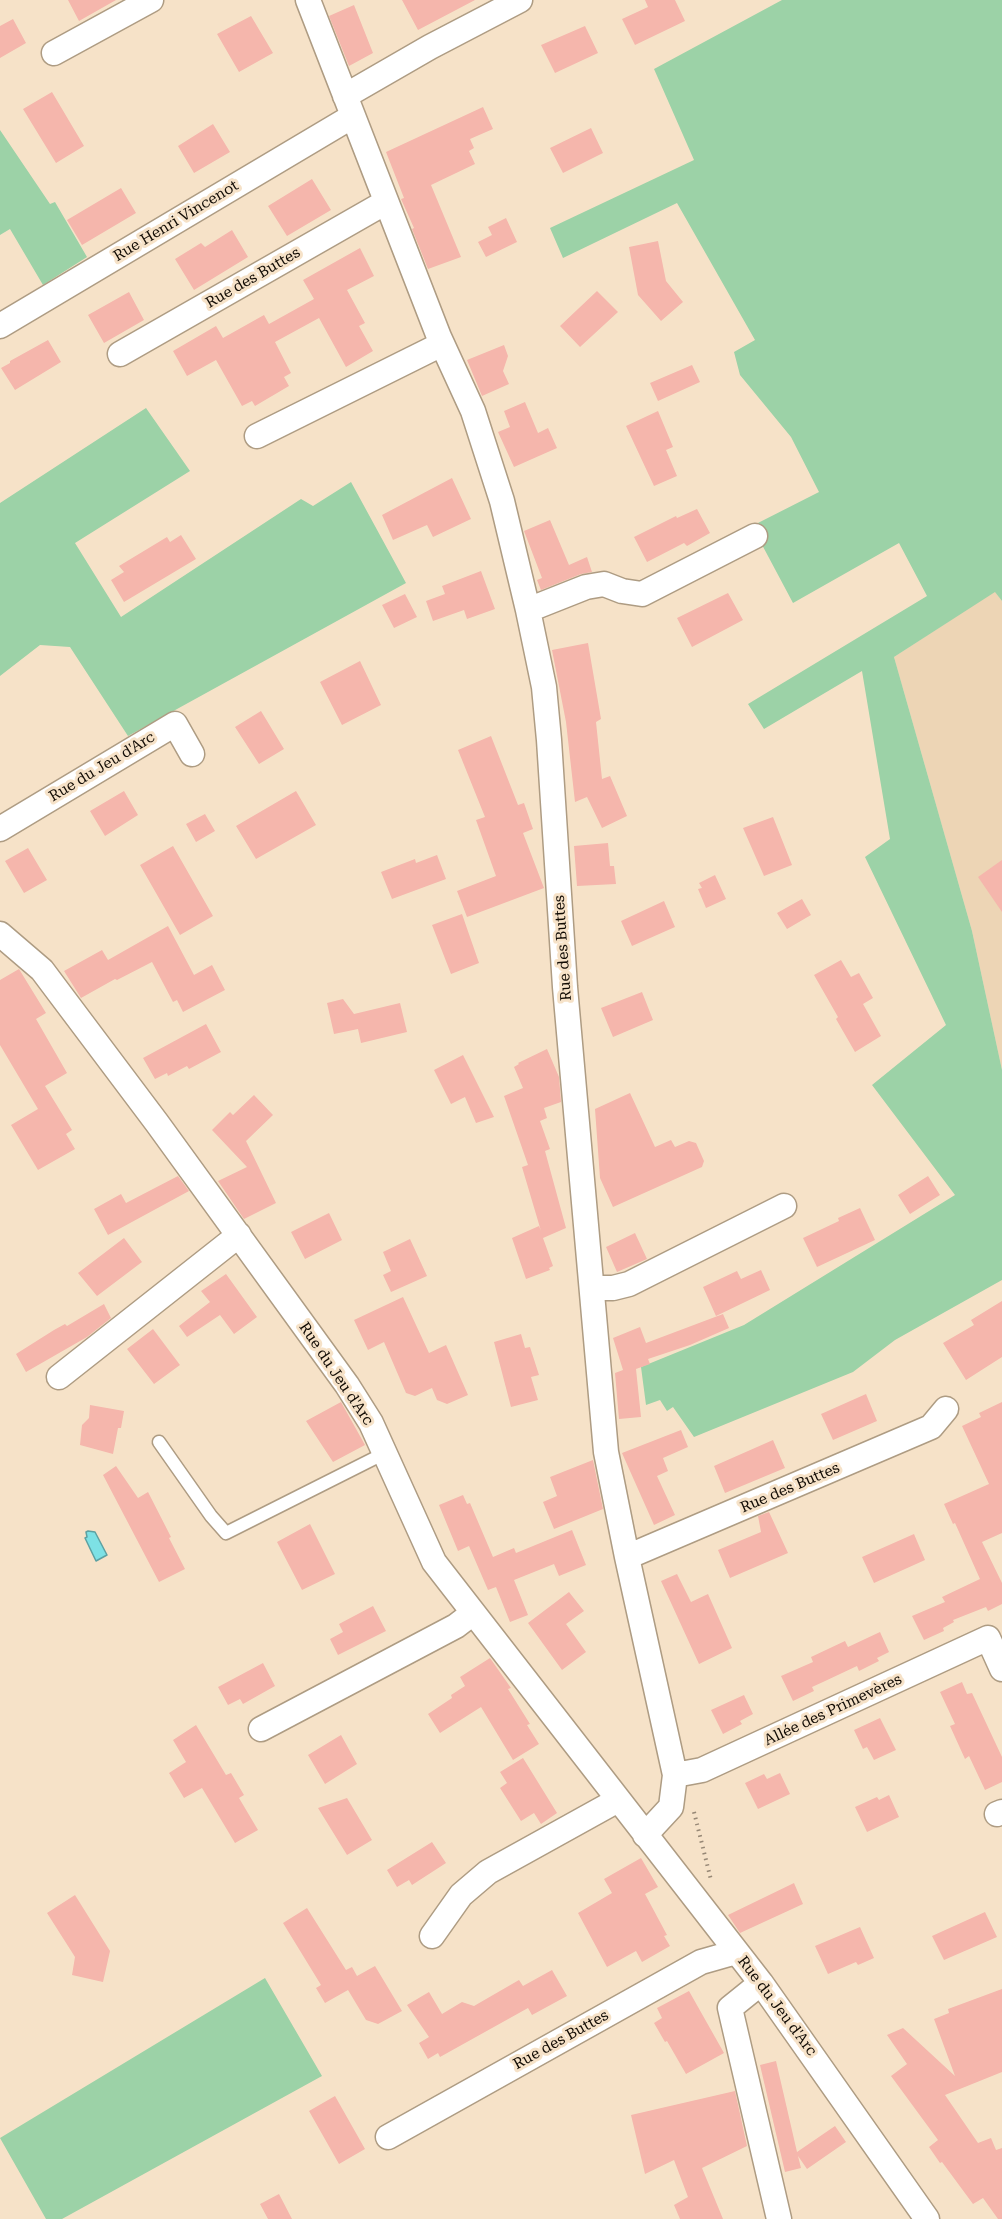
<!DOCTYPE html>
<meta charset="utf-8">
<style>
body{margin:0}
canvas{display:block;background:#f6e2c8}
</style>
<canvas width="1002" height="2219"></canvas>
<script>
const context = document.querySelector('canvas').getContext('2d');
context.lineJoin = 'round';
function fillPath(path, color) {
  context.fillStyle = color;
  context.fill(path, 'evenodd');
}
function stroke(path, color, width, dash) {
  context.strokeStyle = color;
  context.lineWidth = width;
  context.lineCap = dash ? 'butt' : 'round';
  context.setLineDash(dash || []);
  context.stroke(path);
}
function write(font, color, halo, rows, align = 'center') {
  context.font = font + ' "Roboto Serif",serif';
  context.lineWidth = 6;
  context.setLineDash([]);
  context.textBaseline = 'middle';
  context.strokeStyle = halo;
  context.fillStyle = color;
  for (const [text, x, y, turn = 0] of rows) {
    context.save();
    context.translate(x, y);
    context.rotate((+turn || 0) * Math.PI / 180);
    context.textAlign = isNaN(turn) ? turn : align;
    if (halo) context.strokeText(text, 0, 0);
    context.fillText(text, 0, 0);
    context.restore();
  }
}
fillPath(new Path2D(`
 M995,591L1002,601V1070L972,931L894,657Z`), '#edd5b5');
fillPath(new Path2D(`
 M782,0H1002V601L995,592L894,657L972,931L1002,1070V1280L895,1340L853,1372L694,1437L673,1407L667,1411L660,1400L646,1405L641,1367L744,1325L955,1195L872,1085L946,1025L865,857L890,839L862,671L764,729L748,704L927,596L899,543L793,603L752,526L819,492L791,437L740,375L734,352L755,340L677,203L563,258L550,228L694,160L654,69Z
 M0,130L50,204L55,202L87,257L43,285L10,229L0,235Z
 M146,408L190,471L75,543L121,617L301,499L313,506L351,482L406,583L128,736L70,647L40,645L0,676V503Z
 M265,1978L322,2076L62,2219H46L0,2138Z`), '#9cd2a7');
const water = new Path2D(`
 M88,1531L95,1532L107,1555L96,1561L85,1538L87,1537L86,1532Z`);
fillPath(water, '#7de1e5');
stroke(water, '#5da1a2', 1.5);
fillPath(new Path2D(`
 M68,0H116L79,21Z
 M402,0H475L418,30Z
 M645,0H675L685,21L635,45L622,19L648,7Z
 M354,5L373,53L349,66L329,16Z
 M251,16L273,53L239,72L217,34Z
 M13,19L26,43L0,58V26Z
 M585,26L598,53L555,73L541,45Z
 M52,92L84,146L56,163L23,109Z
 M483,107L493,129L470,139L474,148L469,151L475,164L431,185L461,257L428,269L412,229L414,228L401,199L404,198L386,152Z
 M213,124L230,152L194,173L178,146Z
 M591,128L603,153L563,173L550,148Z
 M312,179L331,210L287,236L268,206Z
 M121,188L136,213L82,245L67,220Z
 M506,218L517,242L486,257L478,242L492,235L488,227Z
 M232,230L248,257L194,290L175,259L201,243L205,247Z
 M658,241L666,281L683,302L661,321L638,295L629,247Z
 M360,248L374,276L347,290L365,323L359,326L373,351L346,367L319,318L275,342L291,373L284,377L289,386L255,406L252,401L242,406L216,360L187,376L173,351L216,326L223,338L264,315L269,324L314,299L303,280Z
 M597,291L618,312L580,347L560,326Z
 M129,292L144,320L104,343L88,315Z
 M48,340L61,362L15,390L1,368L10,363V361Z
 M504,345L508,356L503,371L509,384L482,396L467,360Z
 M692,365L700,382L658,401L650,383Z
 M525,402L538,433L548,428L557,448L514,467L498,432L510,427L504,411Z
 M658,411L673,447L666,450L677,476L654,486L626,426Z
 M452,478L471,519L433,537L427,525L393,540L382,515Z
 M697,509L710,533L687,546L684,543L647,562L634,537L676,516L677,518Z
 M550,520L569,565L587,557L592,572L581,574L541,590L537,580L542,578L524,531Z
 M181,535L196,559L124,602L111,580L124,572L119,566L167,537L170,542Z
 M481,571L495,609L467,619L464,610L433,621L426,601L445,594L442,586Z
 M728,593L743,620L692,647L677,618Z
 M405,594L417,617L394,628L382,605Z
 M588,643L601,719L596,722L602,779L610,776L627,816L602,828L587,797L575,802L566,722L552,650Z
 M360,661L381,705L342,725L320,682Z
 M261,711L284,749L259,764L235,727Z
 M491,736L518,805L524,803L533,829L523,833L544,888L467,917L457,891L496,876L476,820L485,817L458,750Z
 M124,791L138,815L105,836L90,811Z
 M296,791L316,825L256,859L236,826Z
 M205,814L215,831L196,842L186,824Z
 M773,817L792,865L764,876L743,828Z
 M608,843L610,866H614L616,884L577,886L574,846Z
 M173,846L213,916L180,935L140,865Z
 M28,848L47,880L24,893L5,861Z
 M437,855L446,879L392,899L381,872L415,859L416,863Z
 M1002,860V912L978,877Z
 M715,875L726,899L706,908L698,889L702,888L699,883Z
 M802,899L811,915L787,929L777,913Z
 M664,901L675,927L632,946L621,921Z
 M462,914L479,963L451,974L432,925Z
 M168,926L194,975L212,965L225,990L183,1012L177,1000L173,1002L152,962L117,980L115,979L81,998L64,971L102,950L108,960Z
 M841,960L851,977L859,973L873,998L863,1004L881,1036L855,1052L836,1019L838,1017L814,975Z
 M19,969L46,1013L36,1019L67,1073L45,1086L72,1130L66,1134L75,1149L38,1170L11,1125L38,1109L0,1045V980Z
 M642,992L653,1020L613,1037L601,1008Z
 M343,999L354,1014L400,1003L407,1032L361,1043L358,1029L334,1034L327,1003Z
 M206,1024L221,1052L189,1069L187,1066L168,1076L167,1073L155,1079L143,1058Z
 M547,1049L559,1077L561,1102L544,1108L547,1118L540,1121L550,1149L545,1151L566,1228L543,1238L553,1266L549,1268L550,1270L526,1279L512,1238L539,1226L541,1231L522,1167L528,1165L504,1096L523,1088L514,1067L519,1064L518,1063Z
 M463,1055L494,1117L476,1123L465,1097L451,1104L434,1070Z
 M630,1093L655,1147L671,1140L675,1147L689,1141L696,1143L704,1161L702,1167L613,1207L600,1178L595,1109Z
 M254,1095L273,1115L246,1141L276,1203L244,1219L218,1181L247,1167L212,1130L230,1112L233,1115Z
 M178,1176L189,1191L108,1235L94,1209L121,1194L126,1203Z
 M928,1176L940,1195L910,1214L898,1195Z
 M860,1208L875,1240L817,1267L803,1238L839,1221L838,1218Z
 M329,1213L342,1240L305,1259L291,1232Z
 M635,1233L647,1259L617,1272L606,1247Z
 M124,1238L142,1262L97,1296L78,1273Z
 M410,1239L427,1276L391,1292L383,1275L391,1271L383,1252Z
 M761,1270L770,1290L716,1316L703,1287L737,1271L741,1279Z
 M226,1274L257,1317L234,1334L220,1315L187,1337L179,1326L210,1302L201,1291Z
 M403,1297L429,1353L446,1345L468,1395L447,1404L437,1400L432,1388L415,1396L406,1393L384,1342L368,1350L354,1320Z
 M1002,1301V1357L966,1380L943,1343L974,1325L971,1320Z
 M104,1304L111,1318L87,1337L26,1372L16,1354L54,1330L65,1324L67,1326Z
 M723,1314L729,1328L690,1345L648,1359L650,1364L636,1369L641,1417L619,1419L615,1373L623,1370L613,1338L640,1327L646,1343Z
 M153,1329L180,1365L154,1384L127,1349Z
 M521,1334L525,1348L530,1347L539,1375L531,1377L538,1400L511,1407L494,1342Z
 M866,1394L877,1421L833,1440L821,1414Z
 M341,1402L365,1445L333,1462L306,1421Z
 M1002,1402V1533L982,1542L1002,1583V1604L988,1611L986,1607L953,1620L954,1622L943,1628L944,1631L924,1640L912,1616L945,1602L942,1597L980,1579L955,1523L953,1524L944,1504L989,1484L962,1426L981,1417L979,1413Z
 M90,1405L124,1411L121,1428H118L113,1454L80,1445L82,1425L89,1418Z
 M681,1430L688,1447L663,1458L668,1471L657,1476L675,1515L654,1525L622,1453Z
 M773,1440L785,1468L725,1493L714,1466Z
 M593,1460L603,1509L554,1529L543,1502L557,1496L550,1477Z
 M116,1466L138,1498L148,1492L171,1537L169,1538L185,1569L159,1582L103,1475Z
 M463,1495L467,1504L470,1503L493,1557L514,1548L516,1553L572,1530L586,1565L559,1576L554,1564L514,1580L528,1615L510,1622L496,1587L488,1590L469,1546L458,1551L439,1505Z
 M769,1512L788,1553L730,1578L718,1550L761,1532L758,1516Z
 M310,1524L335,1574L302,1590L277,1542Z
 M914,1534L925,1560L874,1583L862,1557Z
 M677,1574L691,1602L708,1594L732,1648L699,1664L661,1581Z
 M569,1592L584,1611L566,1624L586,1652L562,1670L528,1623Z
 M373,1606L386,1631L338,1655L330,1639L343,1632L339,1624Z
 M880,1632L889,1652L877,1658L879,1661L859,1671L857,1666L823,1682L812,1687L814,1691L793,1701L781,1676L813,1662L811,1657L845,1641L848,1647Z
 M490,1658L511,1688L508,1689L530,1724L527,1725L539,1744L513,1760L481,1707L440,1733L428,1714L452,1698L451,1695L465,1686L460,1677Z
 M263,1663L275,1686L243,1704L240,1699L228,1705L218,1687Z
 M962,1682L967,1694L972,1693L1002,1757V1782L985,1790L969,1756L965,1759L950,1726L955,1724L940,1692Z
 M744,1695L753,1714L740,1721L742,1724L723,1734L711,1710Z
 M880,1718L896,1750L874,1760L867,1747L863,1749L854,1730Z
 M196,1725L226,1775L231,1773L244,1795L239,1798L258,1830L235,1843L202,1788L184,1798L169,1773L186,1762L173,1740Z
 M341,1735L357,1764L325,1784L308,1755Z
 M523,1758L557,1813L541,1824L534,1813L521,1821L500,1788L507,1783L500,1772Z
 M780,1773L790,1794L758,1809L745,1783L764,1774L767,1779Z
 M889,1795L899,1817L867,1832L855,1807L877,1797L879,1800Z
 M347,1798L372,1840L347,1855L318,1808Z
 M432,1842L446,1863L412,1885L409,1880L397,1887L387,1870Z
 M641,1858L658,1887L645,1894L667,1935L664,1936L670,1946L642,1962L636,1951L607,1967L578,1913L612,1893L604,1879Z
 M794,1883L803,1904L740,1933L728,1915Z
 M75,1895L110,1951L103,1982L72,1975L75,1957L47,1913Z
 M307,1908L346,1970L352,1967L357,1976L375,1966L402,2011L378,2024L366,2020L348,1990L325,2003L316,1988L321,1985L283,1923Z
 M985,1912L997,1937L944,1960L932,1936Z
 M860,1927L874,1958L858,1965L856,1962L828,1974L815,1946Z
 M552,1970L567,1996L532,2015L528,2008L440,2057L438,2053L428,2059L419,2043L429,2037L407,2005L429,1992L442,2014L462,2002L474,2006L519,1980L523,1986Z
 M1002,1989V2072L945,2095L978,2143L991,2138L996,2150L1002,2148V2219H998L983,2198L973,2204L942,2162L940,2163L929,2147L938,2140L891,2076L907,2064L887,2035L903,2028L955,2076L934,2019L949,2013L948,2009Z
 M689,1991L724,2053L686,2074L667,2041L665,2042L654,2023L662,2018L657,2008Z
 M776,2061L797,2152L835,2126L846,2142L807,2169L798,2156L801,2168L785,2172L760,2065Z
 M735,2091L747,2146L702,2168L723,2219H680L674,2205L688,2197L674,2160L645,2174L631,2115Z
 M335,2096L365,2149L339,2164L309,2111Z
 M279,2194L292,2219H268L260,2204Z`), '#f5b6ac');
const lane = new Path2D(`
 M159,1442L211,1516L226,1533L385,1453`);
const street = new Path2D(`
 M308,0L439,337L473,411L502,501L528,610L544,687L549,740L565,987L606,1452L627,1557L675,1775L671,1807L645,1835
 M54,53L151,0
 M345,96L430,47L520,0
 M0,326L353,116
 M120,354L386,202
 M257,436L442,344
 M528,610L586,587L604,584L622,591L642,594L755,536
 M0,829L175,724L192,754
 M0,934L42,970L57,990L157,1123L347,1385L371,1423L434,1562L761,1983L927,2219
 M593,1288H613L629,1284L784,1206
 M59,1377L239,1235
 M627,1557L931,1427L946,1409
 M261,1729L456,1626L473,1613
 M675,1775L702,1770L988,1638L1002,1669
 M997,1814L1002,1812
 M432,1936L461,1895L488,1872L618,1800
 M761,1983L730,2008L779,2219
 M388,2137L701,1962L736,1952`);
stroke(lane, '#ae9c83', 15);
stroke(street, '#ae9c83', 27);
stroke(new Path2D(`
 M694,1812L711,1880`), '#978876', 4, [1.5, 4.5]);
stroke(lane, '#fff', 12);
stroke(street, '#fff', 24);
write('15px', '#110b04', '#f6e2c8', [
 ["Rue Henri Vincenot",176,221,-31],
 ["Rue des Buttes",253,278,-30],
 ["Rue du Jeu d'Arc",102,767,-31],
 ["Rue des Buttes",563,948,-94],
 ["Rue du Jeu d'Arc",336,1374,56],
 ["Rue des Buttes",790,1488,-23],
 ["Allée des Primevères",833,1710,-25],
 ["Rue du Jeu d'Arc",777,2006,53],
 ["Rue des Buttes",561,2040,-29]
]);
</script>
